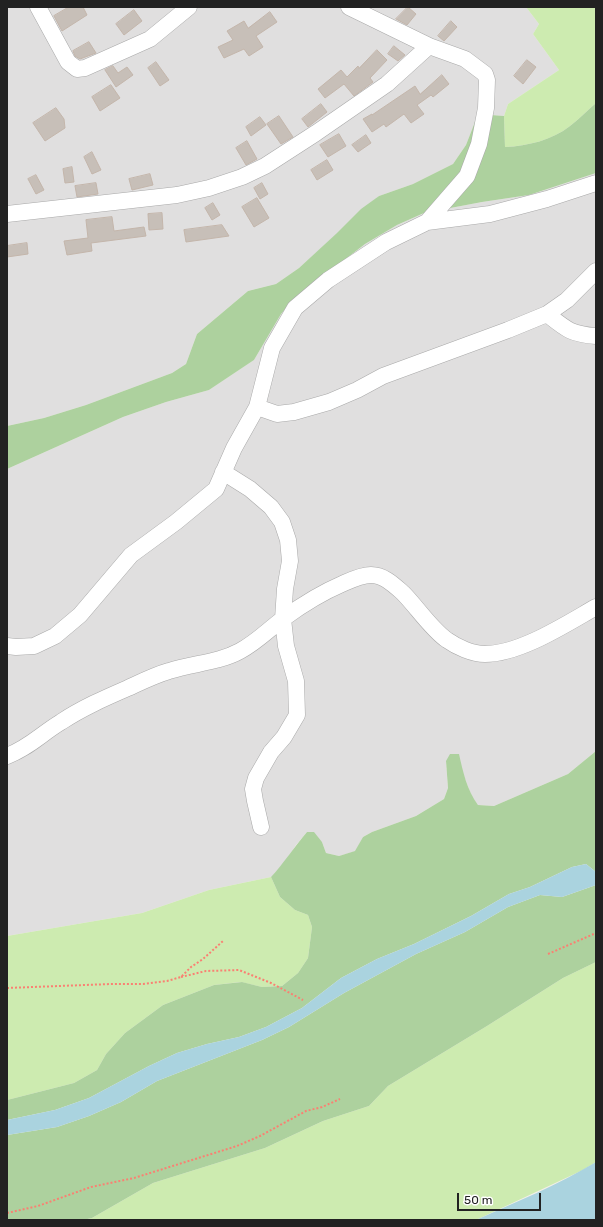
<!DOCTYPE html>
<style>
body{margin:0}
#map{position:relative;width:603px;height:1227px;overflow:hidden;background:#f2efe9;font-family:Rubik,sans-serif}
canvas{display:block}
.frame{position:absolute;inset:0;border:8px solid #222;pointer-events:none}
.scale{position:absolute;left:457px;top:1193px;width:84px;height:18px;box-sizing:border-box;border:2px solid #222;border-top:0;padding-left:5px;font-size:12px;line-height:14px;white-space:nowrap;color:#222;-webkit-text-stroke:3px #fff;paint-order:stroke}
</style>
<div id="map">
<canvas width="603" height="1227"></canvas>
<div class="frame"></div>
<div class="scale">50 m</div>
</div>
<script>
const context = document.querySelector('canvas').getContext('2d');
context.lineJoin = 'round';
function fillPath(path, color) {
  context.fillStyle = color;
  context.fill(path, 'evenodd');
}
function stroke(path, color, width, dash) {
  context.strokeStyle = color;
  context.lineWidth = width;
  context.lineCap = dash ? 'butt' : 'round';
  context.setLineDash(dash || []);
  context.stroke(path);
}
fillPath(new Path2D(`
 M7,7H526L539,24L533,34L559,70L508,104L504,116L478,114L466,145L453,164L413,184L379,196L299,268L276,284L248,291L197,334L186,364L172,373L86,405L44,418L7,426Z
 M596,173V751L568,774L494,806L478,805L472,797L464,776L446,762L448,788L444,799L416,816L372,832L363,837L356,851L339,856L326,853L322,842L307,832L296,845L285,862L271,877L209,890L142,913L7,936V469L123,417L166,402L209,390L254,360L281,314L294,299L365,244L397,225L424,213L482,202L529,195Z`), '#e0dfdf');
fillPath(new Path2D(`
 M526,7H596V103C588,110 579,119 570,126C552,140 528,146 505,147L504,116L508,104L559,70L533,34L539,24Z
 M271,877L280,897L295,910L308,915L312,927L308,958L298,973L282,986L262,987L241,982L214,985L163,1005L125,1033L106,1054L97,1070L74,1083L7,1100V936L142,913L209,890Z
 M596,962V1162L583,1170L476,1220H83L92,1218L153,1183L265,1148L323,1121L369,1106L388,1086L487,1026L563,978Z`), '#cdebb0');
fillPath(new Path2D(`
 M596,103V173L529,195L482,202L424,213L397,225L365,244L294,299L281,314L254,360L209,390L166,402L123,417L7,469V426L44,418L86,405L172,373L186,364L197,334L248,291L276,284L299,268L337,233L361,209L379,196L413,184L453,164L466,145L478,114L504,116L505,147C528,146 552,140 570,126C579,119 588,110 596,103Z
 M596,751V872L586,864L572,867L530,887L509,894L471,916L414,944L377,959L341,978L302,1008L266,1027L239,1037L207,1044L177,1053L149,1066L89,1098L55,1110L7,1120V1100L74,1083L97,1070L106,1054L125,1033L163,1005L214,985L242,982L262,987L282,986L298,973L308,958L312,927L308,915L295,910L280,897L271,877C284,863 294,847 307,832H314L322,842L326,853L339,856L355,851L363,837L372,832L416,816L444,799L448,788L446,761L450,754H459C463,772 467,790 478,805L494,806L568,774Z
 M596,885V962L563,978L487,1026L388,1086L369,1106L323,1121L265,1148L153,1183L92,1218L83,1220H7V1135L57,1127L89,1116L121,1102L157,1081L262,1040L289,1027L344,993L416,954L465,932L508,907L540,895L562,897Z`), '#add19e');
fillPath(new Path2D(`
 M586,864L596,872V885L562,897L540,895L508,907L465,932L416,954L344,993L289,1027L262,1040L157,1081L121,1102L89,1116L57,1127L7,1135V1120L55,1110L89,1098L149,1066L177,1053L207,1044L239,1037L266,1027L302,1008L341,978L377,959L414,944L471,916L509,894L530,887L572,867Z
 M596,1162V1220H476C516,1202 558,1185 596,1162Z`), '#aad3df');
const building = new Path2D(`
 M69,7H83L87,15L62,31L54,16Z
 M408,7L416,14L407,25L396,19Z
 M134,10L142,21L124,35L116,24Z
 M270,12L277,22L256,36L263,47L249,56L244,49L224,58L218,47L233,40L227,31L244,21L248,28Z
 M451,21L457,27L444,41L438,36Z
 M89,42L96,53L80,59L75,56L73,51Z
 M394,46L405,55L398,61L388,54Z
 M377,50L387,60L370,78L373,82L354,96L344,84L325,98L318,89L341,70L347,77L358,66L359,68Z
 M527,60L536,67L523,84L514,76Z
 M156,62L169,80L160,86L148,68Z
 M113,66L118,73L127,67L133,75L116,87L105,70Z
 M442,75L449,84L433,97L431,95L417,105L424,114L411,123L404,114L386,127L384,124L372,132L363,119L372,114V115L415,86L420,94Z
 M111,85L120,98L100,111L92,97Z
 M321,104L327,112L308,127L302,119Z
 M56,108L64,119L65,128L45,141L33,123Z
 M279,116L293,137L281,144L267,124Z
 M260,117L266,125L251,136L246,127Z
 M339,134L346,146L328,157L320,145Z
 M366,135L371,143L358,152L352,145Z
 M247,141L257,159L246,165L236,148Z
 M92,152L101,170L92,174L84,157Z
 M327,160L333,170L317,180L311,170Z
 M72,167L74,182L65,183L63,169Z
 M150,174L153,185L132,190L129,179Z
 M36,175L44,190L36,194L28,179Z
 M96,183L98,194L77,197L75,186Z
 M262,183L268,194L260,199L254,188Z
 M257,198L269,218L254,227L242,207Z
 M213,203L220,215L212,220L205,208Z
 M162,213L163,229L149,230L148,214Z
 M112,217L114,231L144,227L146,236L91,243L92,251L67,255L64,241L88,238L86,220Z
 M222,225L229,236L186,242L184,230Z
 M27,243L28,254L7,257V246Z`);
fillPath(building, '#c7bfb8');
stroke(building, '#c4b6ab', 1);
const minor = new Path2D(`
 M38,7L68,62L77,69L85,68L150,39L189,7
 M349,7L429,46
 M7,214L177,195L209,188L242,177L265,166L316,133L387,84L429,46L465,59L485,74L487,80L486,108L479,144L467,176L427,222
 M547,314C567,330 571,334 596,336
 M257,407L277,414L294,412L329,402L357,390L383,376L508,330L547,314L567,300L596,271
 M223,472L250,489L271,507L282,522L288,540L290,561L285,589L283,619L286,646L296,681L297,715L284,737L271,752L256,778L253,789L255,801L261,827
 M7,646L16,647L34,646L55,636L80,615L131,555L176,522L216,489L234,448L257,407L272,348L295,308L328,280L386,242L427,222L490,214L547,199L596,183
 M7,756C30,747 41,734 61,722C82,708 105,698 128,688C141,682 155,675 169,671C193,663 218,663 240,651C257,642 269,629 284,618C302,605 321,593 342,584C351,580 361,575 371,575C384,575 394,585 403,593C416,606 432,630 447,640C457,647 472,654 485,654C520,654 566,624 596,607`);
stroke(minor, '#a9a9a9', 17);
stroke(new Path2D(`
 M548,954L596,933
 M181,977L206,971L239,970L271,983L303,1000
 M7,988L111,984H143L167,981L181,977L191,967L203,959L223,941
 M7,1213L38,1206L91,1187L134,1178L237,1146L260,1136L306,1111L322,1107L340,1099`), '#fa8072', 2, [2, 2]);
stroke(minor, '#fff', 16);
</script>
